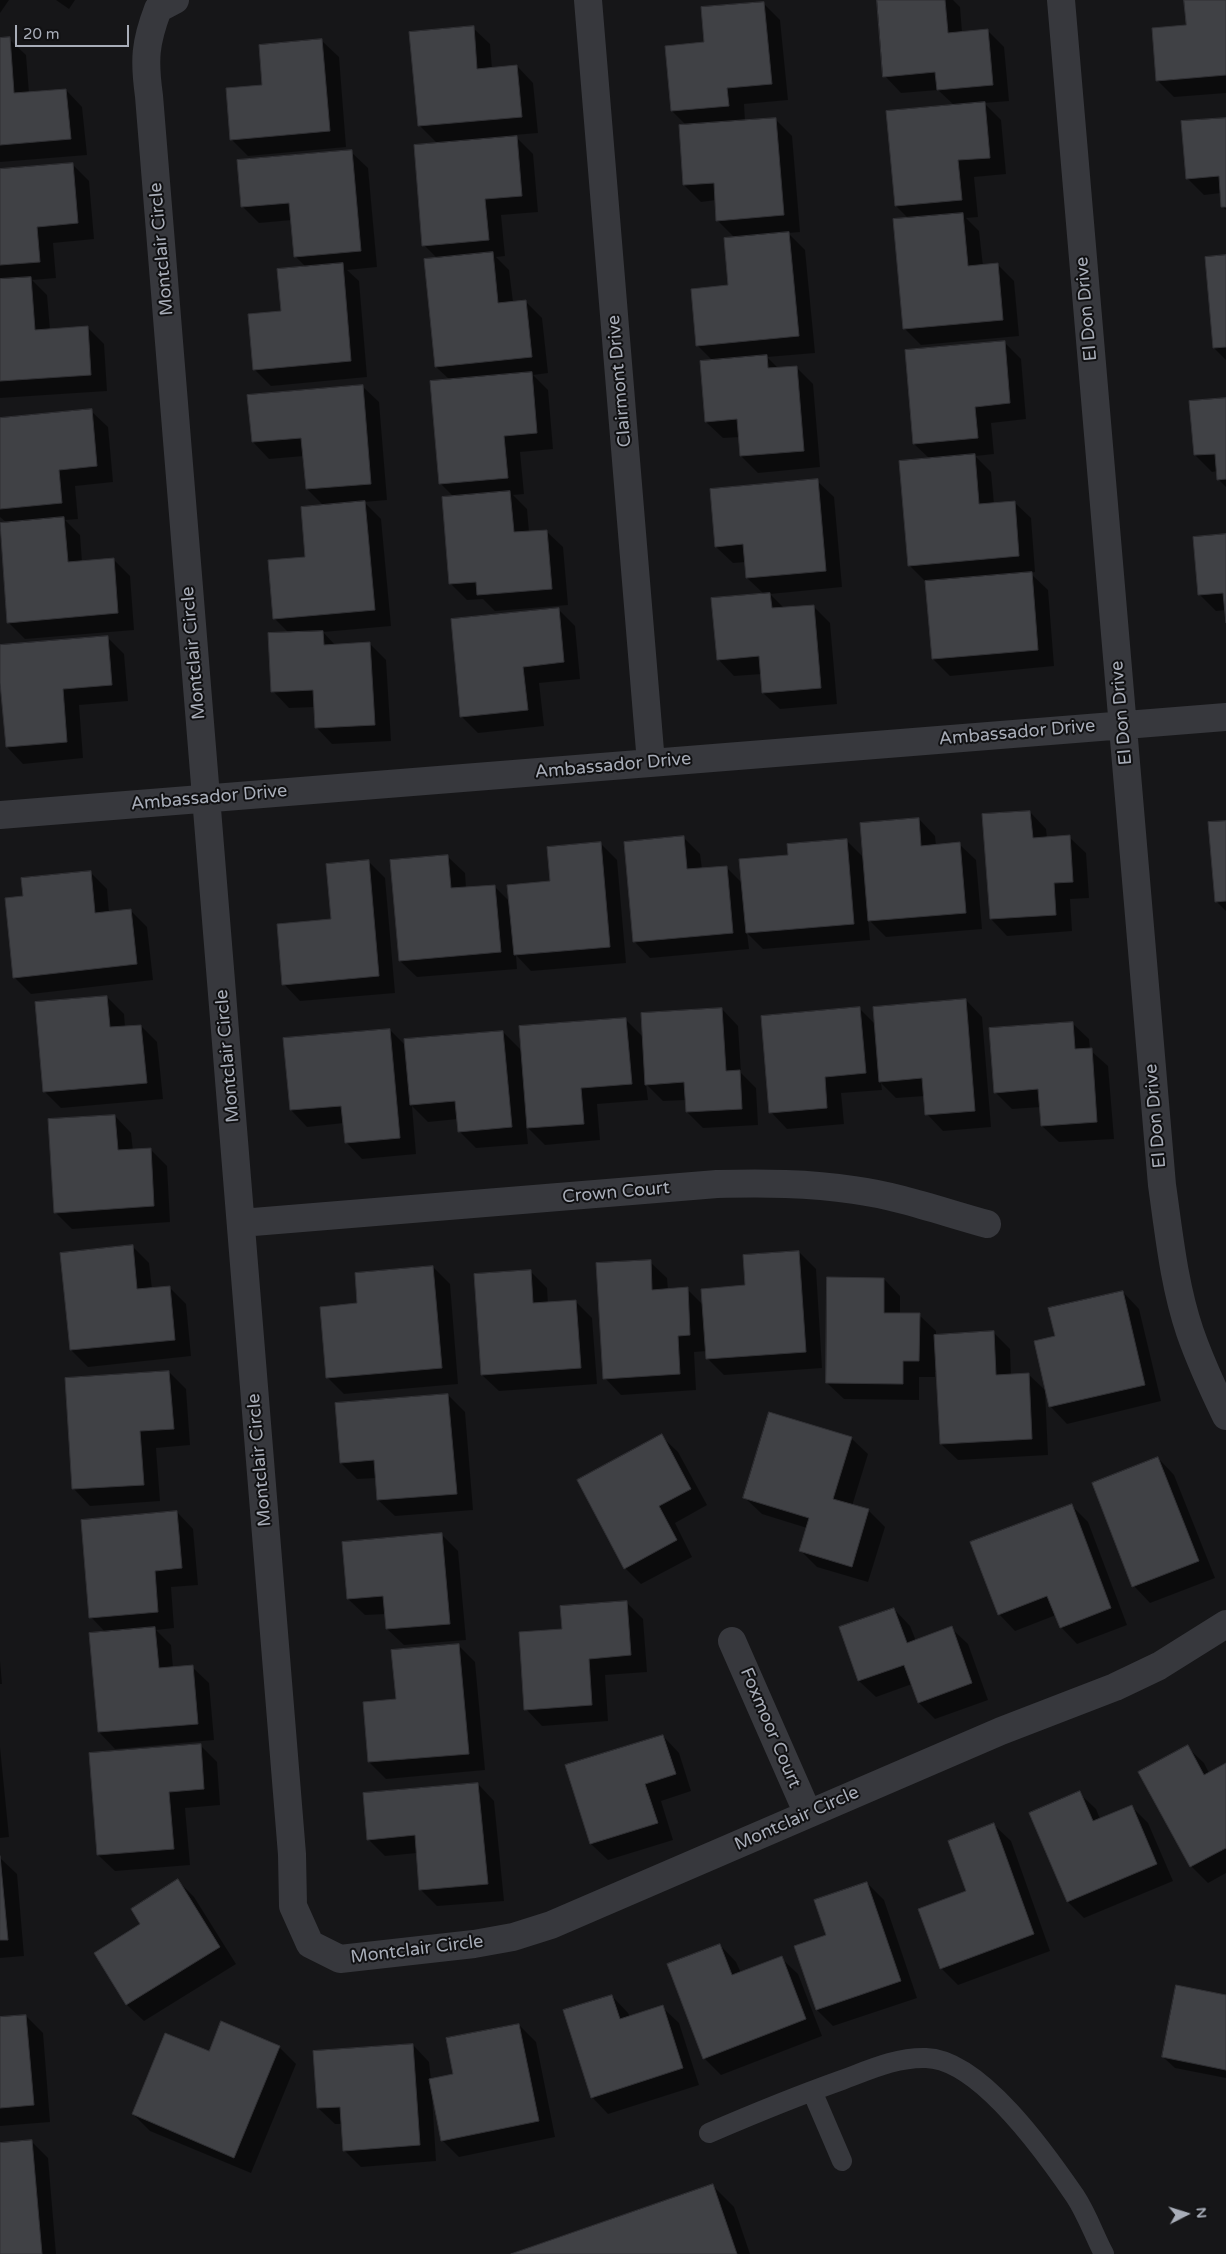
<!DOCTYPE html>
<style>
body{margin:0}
#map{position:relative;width:1226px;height:2254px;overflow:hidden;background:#161618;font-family:"Varela Round",sans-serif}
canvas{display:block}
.north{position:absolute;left:1161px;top:2189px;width:50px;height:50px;-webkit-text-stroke:4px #111113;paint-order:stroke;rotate:85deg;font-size:14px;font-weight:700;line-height:20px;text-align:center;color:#a8adb8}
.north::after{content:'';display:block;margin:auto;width:18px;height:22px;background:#a8adb8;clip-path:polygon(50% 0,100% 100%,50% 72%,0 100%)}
.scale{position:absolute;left:15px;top:25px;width:114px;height:22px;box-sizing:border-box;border:2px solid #a8adb8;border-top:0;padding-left:6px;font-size:15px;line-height:18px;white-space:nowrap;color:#a8adb8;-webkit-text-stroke:4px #111113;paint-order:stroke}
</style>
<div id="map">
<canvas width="1226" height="2254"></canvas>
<div class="north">N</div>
<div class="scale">20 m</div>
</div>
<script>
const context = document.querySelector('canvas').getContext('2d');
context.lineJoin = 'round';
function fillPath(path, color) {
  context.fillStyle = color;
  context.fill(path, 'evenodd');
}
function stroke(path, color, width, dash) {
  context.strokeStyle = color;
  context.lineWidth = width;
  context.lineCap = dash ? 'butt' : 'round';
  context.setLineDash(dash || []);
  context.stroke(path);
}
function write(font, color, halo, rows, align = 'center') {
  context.font = font + ' "Varela Round",sans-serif';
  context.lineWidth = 4;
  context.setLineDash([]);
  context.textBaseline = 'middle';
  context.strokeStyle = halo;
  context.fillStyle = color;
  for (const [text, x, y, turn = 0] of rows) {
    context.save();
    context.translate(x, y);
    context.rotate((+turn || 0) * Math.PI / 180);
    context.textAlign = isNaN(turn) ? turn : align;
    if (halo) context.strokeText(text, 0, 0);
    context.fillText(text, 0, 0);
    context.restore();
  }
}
fillPath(new Path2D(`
 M0,0H9L0,13Z
 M56,0H75L69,9Z
 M878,0H953L960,7L962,32L987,30L1004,47L1009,101L984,103L1001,120L1006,174L974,177L978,217L966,218L979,231L983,266L998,265L1014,281L1019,336L921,345L904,328L909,219L896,206L955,106L938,90L901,93L885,76Z
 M1185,0H1226V93L1174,97L1158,81L1187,26Z
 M763,3L780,20L788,100L744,104L745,121L775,119L792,136L800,232L788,233L805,250L815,353L767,357L779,369L796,367L813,384L820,467L758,473L741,456L740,437L723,438L706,422L713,361L697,345L730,287L735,238L717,220L716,200L701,202L684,185L687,126L672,111L706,43Z
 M473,28L490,44L492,69L517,66L533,83L538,133L514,135L533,154L538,212L501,215L505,256L496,257L509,270L513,302L525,301L542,318L548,373L533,375L548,390L553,449L520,452L524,494L513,495L527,509L529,532L546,531L563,547L568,605L495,611L483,599L467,600L451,584L454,497L441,484L450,380L436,367L438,259L424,245L438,144L419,125Z
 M9,39L26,55L29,93L66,90L82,107L87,155L0,162V40Z
 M322,41L339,57L346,147L248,156L231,139L263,86Z
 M1226,119V210L1223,207L1221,193L1204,195L1187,178Z
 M351,152L368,168L377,267L347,270L359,281L367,377L271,386L254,369L282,312L307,268L295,256L292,220L259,223L242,206Z
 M72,164L89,181L94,239L53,243L56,278L32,280L47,295L50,330L88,328L104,344L107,391L0,398V170Z
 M1226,257V360L1214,348Z
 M1004,342L1021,359L1026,419L991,423L994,454L975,456L991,472L994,504L1014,502L1031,518L1035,572L1030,573L1048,590L1054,666L950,676L933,659L926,582L909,565L930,459L914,444Z
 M362,386L379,402L387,500L364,502L381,519L391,626L323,632L336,646L370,644L386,660L391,741L332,744L316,727L315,707L289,708L273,691L290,634L274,618L307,558L324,506L307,489L304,456L269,459L253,442Z
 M1226,399V487L1218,479V471L1212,472L1195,455Z
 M91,411L108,427L113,482L75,486L78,519L65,520L80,535L82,562L113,559L130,576L134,630L25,639L8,622L0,531V524L7,523L0,517V419Z
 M817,481L834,497L842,587L770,594L784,608L813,606L830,623L837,704L780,709L763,693L762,674L734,676L718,659L764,594L747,578L746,562L733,563L716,547Z
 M1226,535V610L1216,611L1199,594Z
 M558,609L575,626L580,679L539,683L544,726L478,733L462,717Z
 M107,637L124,654L128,701L79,705L83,758L23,764L7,747L0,646Z
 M1030,812L1046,829L1047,838L1069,837L1086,853L1089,898L1070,899L1072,931L1007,936L991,919Z
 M919,819L935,836L936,846L959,844L976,860L982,929L886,937L868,919L870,940L763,949L747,933L749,949L650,958L634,941L684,838L700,854L702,869L726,867L742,883L789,856L846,840L864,858Z
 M1226,822V911L1216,901Z
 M600,843L617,860L626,963L531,971L516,955L517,969L417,977L400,961L448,857L465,873L466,888L494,886L510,902L551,882Z
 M368,861L385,878L395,993L300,1001L284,984L333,920Z
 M90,872L107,889L109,913L130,910L147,927L153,980L31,994L14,977L24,897Z
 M107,997L124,1014L125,1027L141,1026L157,1042L163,1099L61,1108L45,1092Z
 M966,1000L982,1017L991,1127L943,1131L927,1114L925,1096L896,1098L881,1083L882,1090L841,1093L844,1124L787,1129L771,1112L860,1009L875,1024Z
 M722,1009L738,1026L741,1073L756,1088L758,1125L703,1128L687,1112L686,1100L663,1101L646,1084L648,1100L597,1104L600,1140L545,1145L526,1126L528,1144L476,1148L459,1131L458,1119L428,1122L412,1106L416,1154L362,1159L346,1142L344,1123L307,1127L291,1110L390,1030L406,1046L503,1032L522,1051L625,1019L643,1037Z
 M1072,1023L1089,1039L1090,1050L1108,1066L1114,1139L1059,1142L1042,1126L1041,1107L1012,1109L995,1092Z
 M115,1116L131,1133L133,1151L150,1149L167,1166L170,1222L72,1229L55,1212Z
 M133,1247L149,1263L152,1289L169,1287L186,1304L191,1356L88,1367L71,1350L61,1254Z
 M799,1252L816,1269L822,1368L724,1375L707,1358V1351L694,1352L696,1390L621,1395L605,1378L650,1262L667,1278L668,1290L687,1289L703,1305L746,1287Z
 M433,1267L450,1284L458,1384L344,1394L328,1378L359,1305Z
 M531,1272L547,1288L548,1304L576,1302L592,1318L597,1384L499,1391L482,1375Z
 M884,1279L900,1296V1314L919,1315L936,1331V1336L993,1332L1010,1349L1011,1375L1028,1374L1045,1390L1048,1455L958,1460L941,1444L937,1372H935V1377H919V1400L844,1399L827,1383Z
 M1123,1292L1139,1309L1161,1401L1067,1424L1051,1407L1036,1342L1056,1337Z
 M169,1372L186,1389L190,1445L156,1448L160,1501L90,1506L74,1489L66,1379Z
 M448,1395L465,1412L473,1510L395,1516L378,1500L377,1478L357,1479L341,1463Z
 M661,1436L678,1452L707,1505L675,1523L692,1557L641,1584L625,1568Z
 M851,1438L868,1454L852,1506L868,1510L885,1527L868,1582L817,1567L800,1550L807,1528L762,1514L745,1498Z
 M1158,1458L1174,1475L1215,1578L1150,1603L1134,1586L1093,1484Z
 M1071,1505L1088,1522L1127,1625L1077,1644L1061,1627L1056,1615L1015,1631L999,1614Z
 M177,1512L193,1529L198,1585L171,1587L174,1628L156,1630L171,1645L173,1668L192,1667L209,1683L214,1740L115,1749L99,1732L106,1633L91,1617Z
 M442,1535L458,1551L466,1640L404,1645L387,1629L386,1614L365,1615L348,1599Z
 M626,1602L643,1619L647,1672L605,1675L608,1721L542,1726L526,1709L564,1630Z
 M894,1609L910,1626L916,1641L951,1628L968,1644L988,1700L935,1719L919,1703L912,1684L876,1697L859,1681L840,1628Z
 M458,1645L475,1662L485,1770L386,1779L369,1762L364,1703L397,1700Z
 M0,1661L2,1684H0Z
 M663,1736L679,1753L691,1791L661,1801L673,1840L608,1860L591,1844L567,1766Z
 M200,1745L217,1762L220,1805L185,1808L190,1865L115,1871L98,1855Z
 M0,1747L9,1837L0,1838Z
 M1187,1747L1204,1763L1209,1773L1226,1764V1873L1208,1883L1191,1866Z
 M478,1784L494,1801L504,1901L437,1906L421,1890L417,1853L385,1856L368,1839Z
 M1079,1793L1096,1809L1100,1819L1131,1806L1148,1823L1173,1881L1084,1918L1068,1902Z
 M994,1825L1011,1841L1050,1951L958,1985L941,1968L968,1892Z
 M0,1858L17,1874L24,1956L0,1958Z
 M178,1881L194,1897L236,1964L144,2021L127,2005L96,1953L141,1925Z
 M867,1883L884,1900L917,1998L833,2026L817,2010L827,1936Z
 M720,1945L736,1962L741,1973L781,1958L798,1974L822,2036L721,2075L704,2058Z
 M612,1996L628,2013L630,2017L662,2007L679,2023L699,2085L608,2114L592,2097Z
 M1226,1996V2078L1175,2068L1163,2057Z
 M26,2016L43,2033L50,2122L0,2126V2019Z
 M519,2025L536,2042L555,2137L459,2157L442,2140L433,2096H432L436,2161L361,2167L344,2150L342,2124H335L318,2108L413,2045L429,2062L431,2080L455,2075Z
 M279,2047L296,2064L251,2173L150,2131L133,2114L209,2053Z
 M31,2141L48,2158L56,2254H0V2144Z
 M712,2185L734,2207L750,2254H515Z`), '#0007');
const building = new Path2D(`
 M877,0H945L948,33L988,29L993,85L937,90L935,72L883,77Z
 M1184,0H1226V75L1156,81L1152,28L1186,25Z
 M764,2L772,84L727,88L729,106L671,111L665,46L704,42L701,7Z
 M474,26L477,69L517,65L522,117L418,126L409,32Z
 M10,37L14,93L66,89L71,139L0,145V38Z
 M322,39L330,131L230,140L226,88L262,85L259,45Z
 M985,102L990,158L958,160L962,200L895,206L886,111Z
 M776,118L784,215L716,221L714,183L683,185L679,125Z
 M1226,118V207H1221L1219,176L1186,179L1181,121Z
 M517,136L522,196L485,199L489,240L422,246L414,145Z
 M352,150L361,251L294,257L289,203L241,207L237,160Z
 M73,163L78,223L37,227L40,262L0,265V169Z
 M963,213L968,266L998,263L1003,320L903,329L893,219Z
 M789,232L799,336L696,346L691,289L728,285L724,238Z
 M493,252L498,303L526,300L532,357L435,367L424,259Z
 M1226,255V347L1213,348L1205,257Z
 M343,263L351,361L253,370L248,314L281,311L277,269Z
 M31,277L35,330L88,326L91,375L0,381V279Z
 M1005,341L1010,403L975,407L978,438L913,444L905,350Z
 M767,355L768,368L797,366L804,451L740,456L737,419L705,422L700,361Z
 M532,372L537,433L504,436L508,478L439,484L430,381Z
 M363,385L371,484L306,489L301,438L252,442L247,395Z
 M1226,398V479L1217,480L1215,454L1194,455L1189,401Z
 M92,409L97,466L59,470L62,503L0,509V418Z
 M975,454L979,504L1015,501L1019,556L908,566L899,461Z
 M818,479L826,571L746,578L743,544L715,547L710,489Z
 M510,491L514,532L547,530L552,589L477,595L476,582L449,584L442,497Z
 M365,501L375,610L273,619L268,560L305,557L301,507Z
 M64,517L68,562L114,558L118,613L7,623L0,523Z
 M1226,534V623L1223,593L1198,595L1193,537Z
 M1032,572L1038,650L932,659L925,581Z
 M770,593L772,608L814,605L821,688L762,693L759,656L717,660L711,598Z
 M559,608L564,662L523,667L528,710L460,717L451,619Z
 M323,631L324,645L370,642L375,725L315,728L313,690L271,692L268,633Z
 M108,636L112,685L63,689L67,742L6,747L0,683V645Z
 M1030,811L1033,838L1070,835L1073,882L1054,883L1056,915L990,919L982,814Z
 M919,818L921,846L960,842L966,913L868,921L860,823Z
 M1226,821V901L1215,902L1208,822Z
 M684,836L687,869L727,866L733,933L633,942L624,842Z
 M847,839L854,924L746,933L739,859L788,855L787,844Z
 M601,842L610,947L514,955L507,885L550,881L547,847Z
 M448,855L451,888L495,885L501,952L399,961L390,860Z
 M369,860L379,976L282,985L277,924L331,919L326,864Z
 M91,871L95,913L131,909L137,964L13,978L5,898L23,896L21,878Z
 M107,996L110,1027L141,1025L147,1083L43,1092L35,1002Z
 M966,999L975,1111L925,1115L922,1078L879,1082L873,1007Z
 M860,1007L866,1073L825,1077L827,1108L769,1113L761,1016Z
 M722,1008L726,1071L740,1070L742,1109L686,1112L684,1082L645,1085L641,1013Z
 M626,1018L632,1084L581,1088L584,1124L527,1128L519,1026Z
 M1073,1022L1075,1049L1092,1048L1097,1122L1041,1126L1038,1089L994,1093L989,1028Z
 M390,1029L400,1138L345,1143L341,1106L290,1110L283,1038Z
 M503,1031L512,1127L458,1132L455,1101L410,1105L404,1039Z
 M115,1115L118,1150L151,1148L154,1206L54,1213L48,1119Z
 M133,1245L137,1289L170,1286L175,1340L70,1350L60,1253Z
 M799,1251L806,1352L706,1359L701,1289L745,1285L743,1255Z
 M651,1260L652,1290L688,1287L690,1335L678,1336L680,1374L603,1379L596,1263Z
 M433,1266L442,1368L326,1378L320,1307L357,1303L355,1273Z
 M531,1270L533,1303L576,1300L581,1368L481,1375L474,1274Z
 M827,1277L884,1278V1313H920L919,1361H903V1384L826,1383Z
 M1123,1291L1145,1385L1049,1407L1034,1341L1055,1336L1048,1308Z
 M994,1331L996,1375L1029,1373L1032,1439L940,1444L934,1335Z
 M169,1371L174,1429L140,1431L144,1485L72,1489L65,1378Z
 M448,1394L457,1494L377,1500L374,1460L340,1463L335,1403Z
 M769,1412L852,1437L833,1499L869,1509L852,1567L799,1551L809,1518L743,1498Z
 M662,1434L691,1489L659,1506L677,1540L624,1569L577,1480Z
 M1158,1457L1199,1561L1132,1587L1092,1483Z
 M1072,1504L1111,1608L1060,1628L1047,1596L998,1615L970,1542Z
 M177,1511L182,1568L155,1571L158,1612L89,1618L81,1520Z
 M442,1533L450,1624L386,1629L383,1596L347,1599L342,1542Z
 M627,1601L631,1655L589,1659L592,1705L524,1710L519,1632L562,1629L560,1606Z
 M894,1608L907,1643L952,1626L972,1683L918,1703L904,1665L858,1681L839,1627Z
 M155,1627L159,1668L193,1665L198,1724L98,1732L89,1633Z
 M459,1644L469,1754L368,1762L363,1702L396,1699L391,1650Z
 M663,1735L676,1774L645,1784L658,1823L590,1844L565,1765Z
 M201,1744L204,1789L169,1792L174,1849L97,1855L89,1753Z
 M1188,1745L1204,1775L1226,1763V1848L1190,1867L1138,1772Z
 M478,1783L488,1884L419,1890L415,1835L367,1840L363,1793Z
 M1080,1791L1093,1821L1132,1805L1157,1864L1067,1902L1029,1813Z
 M994,1823L1034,1934L940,1969L918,1909L966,1891L948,1841Z
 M0,1856L8,1940H0Z
 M178,1879L220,1947L126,2005L94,1953L140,1924L131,1909Z
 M867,1882L901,1981L816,2010L794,1946L826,1935L814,1900Z
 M720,1944L732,1975L782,1956L806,2019L703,2059L667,1964Z
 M1176,1985L1226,1995V2070L1162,2057Z
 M612,1995L620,2019L663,2005L683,2068L591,2098L563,2010Z
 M26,2015L34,2105L0,2108V2017Z
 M221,2021L280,2046L234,2158L132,2114L165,2033L209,2051Z
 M519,2024L539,2121L441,2141L429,2079L453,2074L446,2038Z
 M413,2044L420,2145L343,2151L340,2107L317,2108L313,2051Z
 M32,2140L42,2254H0V2143Z
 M713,2184L737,2254H511Z`);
fillPath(building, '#404145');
stroke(building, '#303034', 1);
stroke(new Path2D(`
 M812,2091L842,2161
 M709,2133C753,2114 797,2096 842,2080C869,2070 897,2057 926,2058C980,2059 1047,2155 1075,2196C1087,2214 1094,2235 1104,2254`), '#37383d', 20);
stroke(new Path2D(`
 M175,0L158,9C145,43 144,60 149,96L292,1854L293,1906L310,1944L340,1959L474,1944L513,1937L551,1925L1001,1731L1115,1687L1159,1666L1226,1624
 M588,0L651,763
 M1061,0L1162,1185C1169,1234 1174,1285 1190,1332C1200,1361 1213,1389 1226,1416
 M0,815L1226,717
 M241,1223L717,1184C763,1183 808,1183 854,1190C899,1196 943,1212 987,1224
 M732,1641L808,1814`), '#37383d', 28);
write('18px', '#a8adb8', '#111113', [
 ["Montclair Circle",162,249,-95],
 ["El Don Drive",1087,309,-95],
 ["Clairmont Drive",620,381,-95],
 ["Montclair Circle",194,653,-95],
 ["El Don Drive",1122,713,-95],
 ["Ambassador Drive",1017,733,-5],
 ["Ambassador Drive",613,766,-5],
 ["Ambassador Drive",209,798,-5],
 ["Montclair Circle",228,1056,-95],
 ["El Don Drive",1156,1116,-95],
 ["Crown Court",616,1193,-5],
 ["Montclair Circle",260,1460,-95],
 ["Foxmoor Court",770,1728,67],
 ["Montclair Circle",797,1819,-24],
 ["Montclair Circle",417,1950,-7]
]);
</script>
